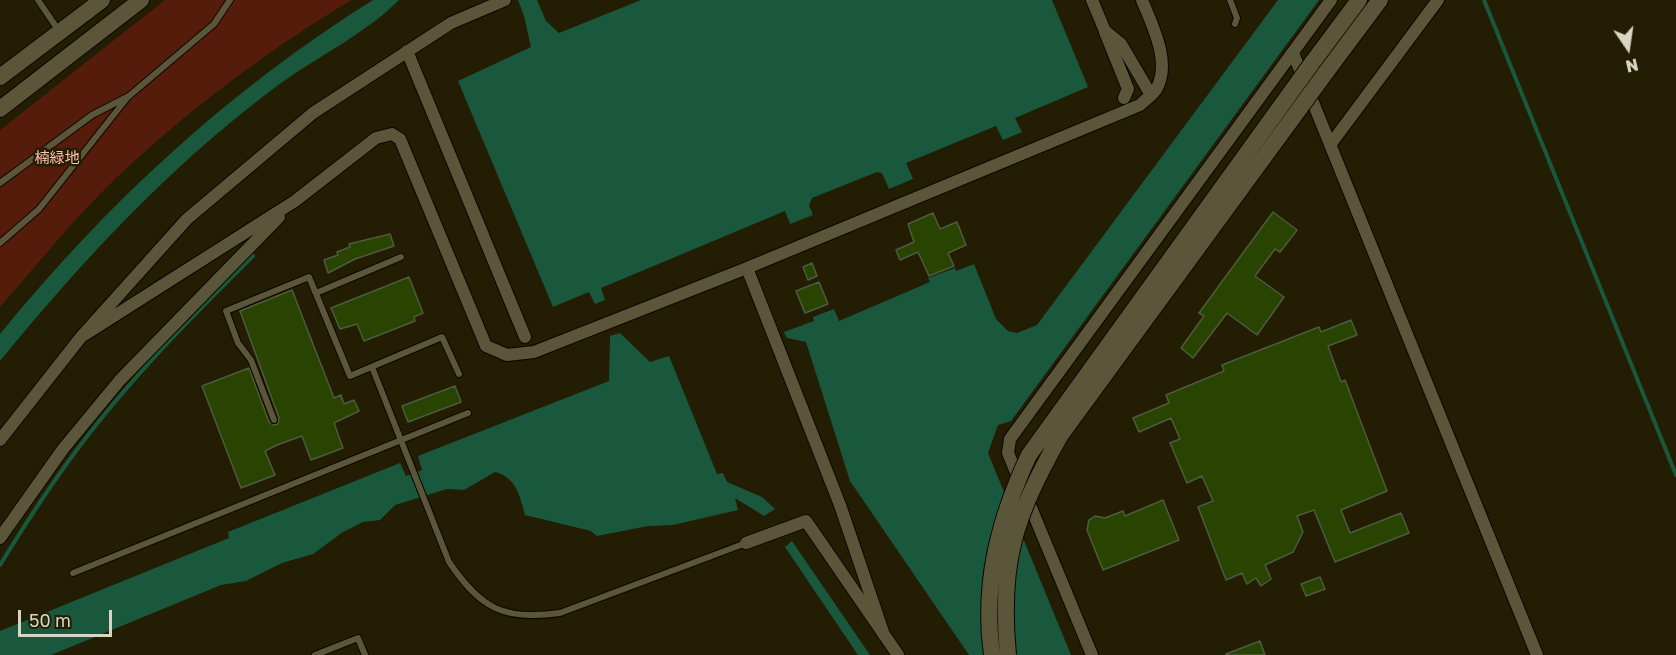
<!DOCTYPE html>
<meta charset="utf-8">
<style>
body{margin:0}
#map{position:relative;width:1676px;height:655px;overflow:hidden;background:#221d03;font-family:"Golos Text",sans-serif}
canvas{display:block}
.north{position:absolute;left:1598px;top:18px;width:60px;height:60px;-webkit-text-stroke:4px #221d03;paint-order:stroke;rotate:167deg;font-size:16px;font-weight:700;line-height:24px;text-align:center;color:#d8d5c5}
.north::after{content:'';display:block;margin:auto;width:21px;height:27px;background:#d8d5c5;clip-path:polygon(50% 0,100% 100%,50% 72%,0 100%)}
.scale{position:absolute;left:18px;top:610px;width:94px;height:27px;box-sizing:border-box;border:3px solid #d8d5c5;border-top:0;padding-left:8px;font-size:18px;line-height:21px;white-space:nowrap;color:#d8d5c5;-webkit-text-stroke:4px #221d03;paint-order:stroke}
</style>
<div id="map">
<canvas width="1676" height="655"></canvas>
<div class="north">N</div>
<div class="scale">50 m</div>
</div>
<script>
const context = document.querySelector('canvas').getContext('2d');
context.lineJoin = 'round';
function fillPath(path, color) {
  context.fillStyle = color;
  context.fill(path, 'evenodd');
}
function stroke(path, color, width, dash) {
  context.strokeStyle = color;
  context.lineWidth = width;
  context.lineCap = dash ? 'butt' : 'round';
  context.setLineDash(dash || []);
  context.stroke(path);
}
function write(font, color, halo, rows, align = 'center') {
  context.font = font + ' "Golos Text","Noto Sans JP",sans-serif';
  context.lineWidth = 5;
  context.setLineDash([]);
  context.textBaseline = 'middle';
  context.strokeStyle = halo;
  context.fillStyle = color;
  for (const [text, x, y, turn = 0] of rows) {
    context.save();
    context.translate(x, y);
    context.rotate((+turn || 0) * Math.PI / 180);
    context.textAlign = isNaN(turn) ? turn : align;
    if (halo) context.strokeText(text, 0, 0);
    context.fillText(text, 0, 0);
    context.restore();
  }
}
fillPath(new Path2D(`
 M165,0H352C269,49 186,112 116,178C75,218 38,263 0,307V130Z`), '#551c0b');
fillPath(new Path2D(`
 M373,0H399C363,36 314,58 273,89C169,167 82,261 0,361V334C108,202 228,91 373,0Z
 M518,0H537L546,21L559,33L641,0H1052L1088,87L1015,118L1022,132L1003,140L996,126L906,163L913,179L889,189L882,173L877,172L812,198L809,205L813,215L790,224L785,211L601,288L605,300L595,304L589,292L553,307L458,81L531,47L524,16Z
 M1278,0H1319L1011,421L998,425L988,453L1071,655H969L850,481L806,342L787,338L784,332L814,321L813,317L834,309L839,321L930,282L928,278L955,268L956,271L974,264L996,319L1008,331L1017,333L1037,325Z
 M620,333L650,362L669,356L717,474L723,473L727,482L762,497L775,509L764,516L735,498L738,510L673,525L648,526L597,536L591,531L525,515C520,496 516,477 495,472L464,490L447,489L395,505L380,520L363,522L343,532L313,554L282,563L246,581L221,585L51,655H0V631L229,538L228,532L400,463L406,476L422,470L418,456L609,381L610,336Z
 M792,541L870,655H858L785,547Z`), '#1a583e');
stroke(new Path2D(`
 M1484,0L1676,475
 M0,565C21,531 42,498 65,466C120,389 186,322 253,256`), '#1a583e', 4);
const building = new Path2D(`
 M1273,212L1297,230L1280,252L1275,249L1255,276L1284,297L1257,335L1227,313L1193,358L1181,348L1204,316L1199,313Z
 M933,213L940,229L957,222L966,245L948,253L954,266L929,276L918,252L900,260L896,250L914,242L908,224Z
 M390,234L394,246L355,259L328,273L324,260L338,255L337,252L350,247L349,244Z
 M812,263L817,276L808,280L803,267Z
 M409,277L423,313L414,317L415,321L364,341L357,324L340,329L331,308Z
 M819,282L828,304L805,313L796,291Z
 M292,290L334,398L341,395L344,404L354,400L359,411L334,423L343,448L311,460L302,436L277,445L265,451L275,475L241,488L202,386L249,368L269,422L273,425L278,424L279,418L240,311Z
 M1351,320L1357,335L1328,346L1341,382L1345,380L1387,491L1341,510L1350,533L1401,513L1409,533L1335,562L1314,510L1297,516L1303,532L1293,552L1265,565L1271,579L1261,586L1256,578L1247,584L1242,573L1226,580L1198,507L1213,501L1202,476L1187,483L1170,443L1180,439L1171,418L1139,432L1133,418L1169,403L1166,395L1224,371L1222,365L1319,327L1321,332Z
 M455,386L461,402L408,422L402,406Z
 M1163,500L1179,540L1103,570L1087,530L1089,520L1095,516L1105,518L1123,511L1125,516Z
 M1320,577L1325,589L1306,596L1301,584Z
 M1260,641L1265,655H1226V654Z`);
fillPath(building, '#294400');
stroke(building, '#4d5b41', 1.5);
const lane = new Path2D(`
 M38,0L59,31
 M1230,0L1237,18L1235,24
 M0,183L92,115L129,96L214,24L230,0
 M0,243L39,209L127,98
 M316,293L401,257
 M372,367L449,562C481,609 504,621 560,613L746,543
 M274,420L251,360L238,343L226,311L309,277L350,376L442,337L459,374
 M73,573L468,413
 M315,655L358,638L365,655`);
const street = new Path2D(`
 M1092,0L1105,31L1121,44L1151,95
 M1105,32L1128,89L1124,98
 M407,51L525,337
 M1293,53L1537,655
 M1330,145L1438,0
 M747,268L840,505L884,635
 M81,337L295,201L376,138L392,134L400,139L486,346L507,355L534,352L747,268L1140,105C1145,100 1154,94 1157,88C1171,61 1152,25 1142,0
 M0,440L81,337L187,219L313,113L451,23L505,0
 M1020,482L1008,453L1010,439L1331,0
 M1027,498L1092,655
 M0,538L63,449L120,380L279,217
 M746,543L806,521L898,655`);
const secondary = new Path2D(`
 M1312,63L1359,0
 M1327,71L1380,0
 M0,77L102,0
 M0,109L141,0`);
stroke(lane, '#0c0700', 8);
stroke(street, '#0c0700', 14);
stroke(secondary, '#0c0700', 18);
stroke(lane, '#5b563a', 6);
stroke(street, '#5b563a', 12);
stroke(secondary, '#5b563a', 16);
const secondaryBridge = new Path2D(`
 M992,655C982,584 999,519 1029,455L1312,63
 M1008,655C999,561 1015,517 1060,436L1327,71`);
stroke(secondaryBridge, '#0c0700', 18, []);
stroke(secondaryBridge, '#5b563a', 16);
write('15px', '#ffc1af', '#221d03', [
 ["楠緑地",57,158]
]);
</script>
